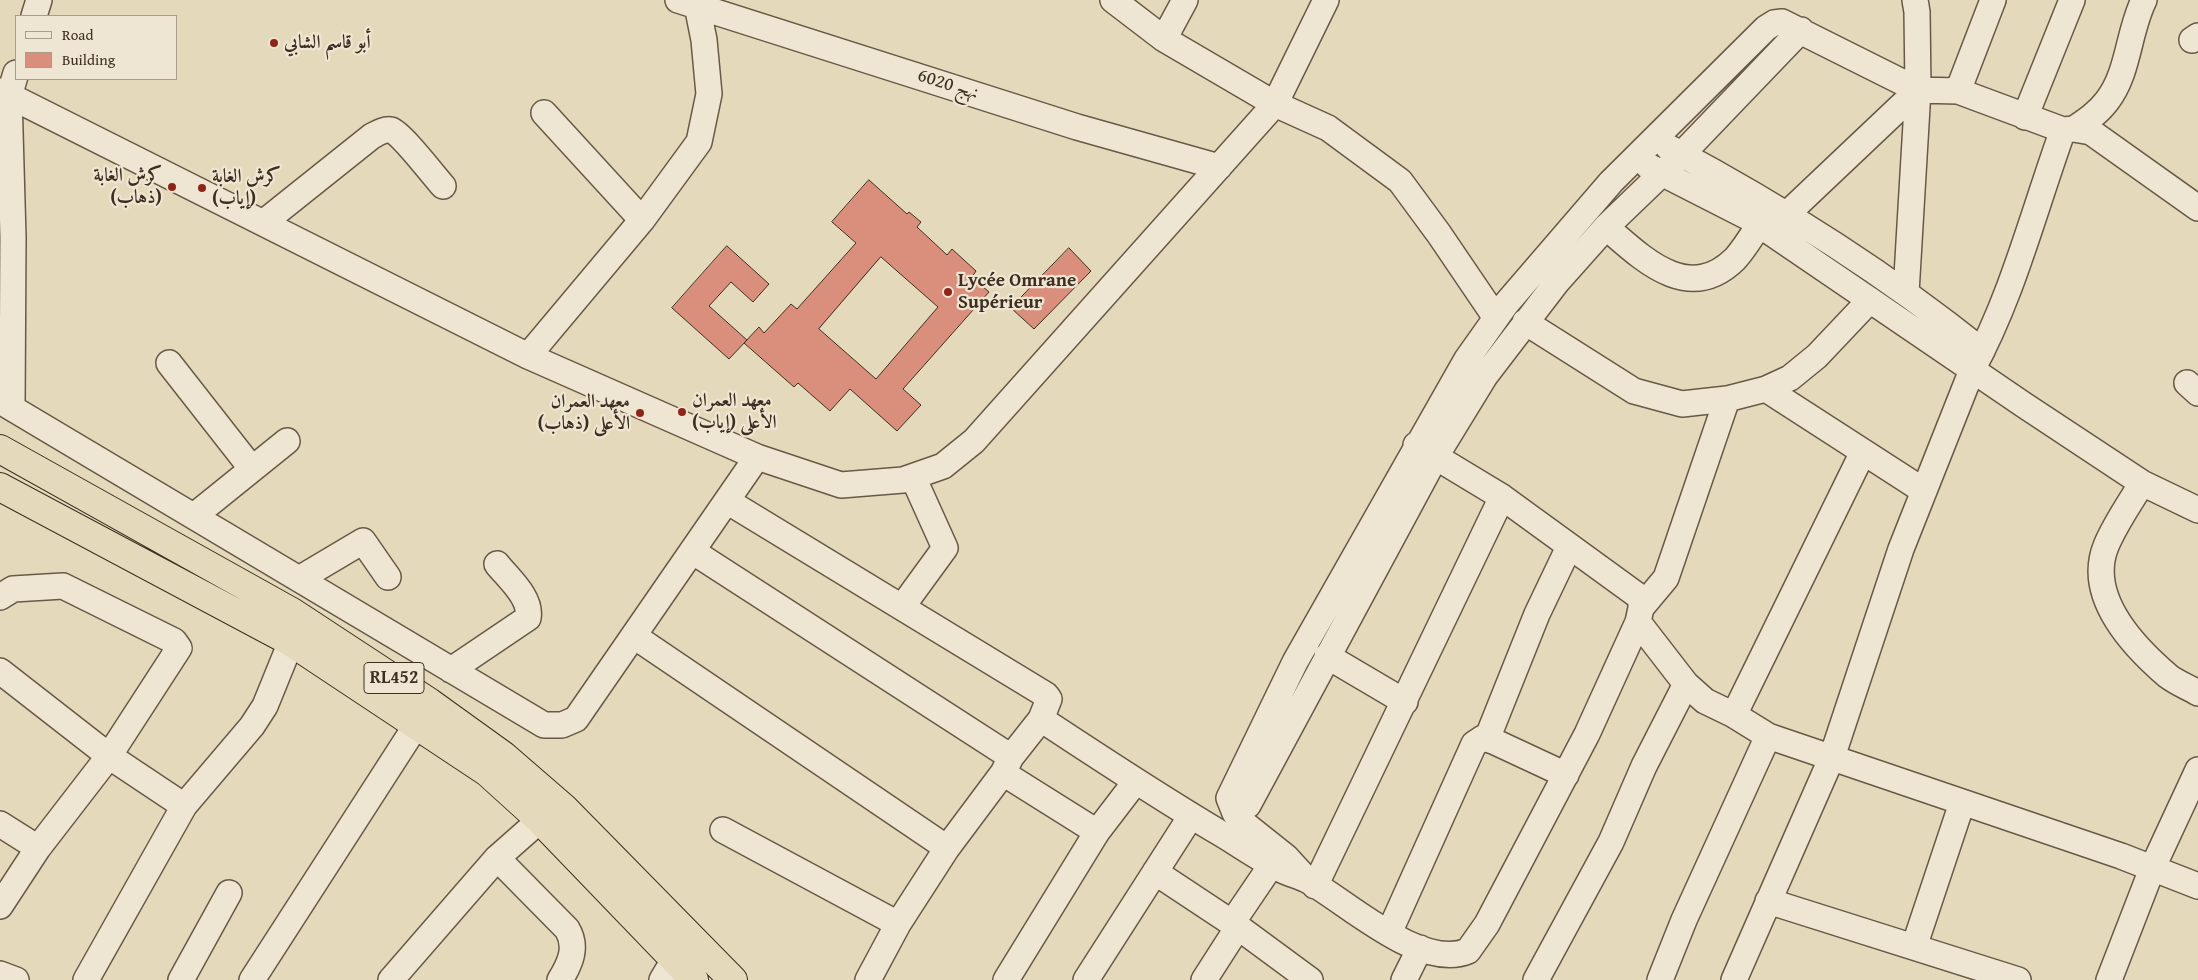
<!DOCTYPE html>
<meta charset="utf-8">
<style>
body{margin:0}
#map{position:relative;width:2198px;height:980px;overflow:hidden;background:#e5d9bb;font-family:"Gentium Book Plus",serif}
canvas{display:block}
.legend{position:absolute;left:15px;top:15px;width:162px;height:65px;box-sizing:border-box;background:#eee6d3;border:1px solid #a89c8b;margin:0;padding:6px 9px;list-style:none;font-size:15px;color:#3e2e1f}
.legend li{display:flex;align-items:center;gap:10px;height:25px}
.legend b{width:25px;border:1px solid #a89c8b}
</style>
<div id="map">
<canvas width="2198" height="980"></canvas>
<ul class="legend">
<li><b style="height:6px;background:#eee6d3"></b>Road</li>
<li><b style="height:14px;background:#da8f7d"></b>Building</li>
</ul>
</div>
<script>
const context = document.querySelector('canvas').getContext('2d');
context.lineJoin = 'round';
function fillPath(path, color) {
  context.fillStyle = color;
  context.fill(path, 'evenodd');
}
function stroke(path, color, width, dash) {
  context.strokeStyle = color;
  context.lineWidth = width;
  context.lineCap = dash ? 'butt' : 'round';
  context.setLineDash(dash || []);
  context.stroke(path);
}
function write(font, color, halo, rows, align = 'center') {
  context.font = font + ' "Gentium Book Plus",Amiri,serif';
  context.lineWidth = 4.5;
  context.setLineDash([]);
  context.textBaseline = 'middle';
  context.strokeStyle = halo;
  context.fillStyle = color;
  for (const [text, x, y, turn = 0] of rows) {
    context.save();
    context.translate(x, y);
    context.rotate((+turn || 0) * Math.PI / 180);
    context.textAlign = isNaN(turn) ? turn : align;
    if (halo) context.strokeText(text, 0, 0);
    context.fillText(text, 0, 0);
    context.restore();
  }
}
const building = new Path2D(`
 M869,180L907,214L909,212L921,222L917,227L947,255L952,249L976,271L972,277L989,292L903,389L921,405L897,431L850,389L830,411L798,383L794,387L744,343L759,327L764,333L791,304L797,309L856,243L832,222ZM881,257L938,307L876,379L819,329Z
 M727,246L769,284L753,302L731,282L709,306L747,340L729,359L672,308Z
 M1069,248L1091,271L1034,329L1011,308Z`);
fillPath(building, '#da8f7d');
stroke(building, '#3e2e1f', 1);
const minor = new Path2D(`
 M678,0L1077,127L1219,167
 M1113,0L1164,39L1275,104L1328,128L1400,181L1439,234L1496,318
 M34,16L39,0
 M1164,39L1185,0
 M2192,40L2198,36
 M0,91L528,356L757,457L841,485L903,480L943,466L974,441L1275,104L1326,0
 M1958,91L1993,0
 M544,113L642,220
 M2025,117L2072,0
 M2074,129C2086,121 2098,113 2107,101C2129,73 2128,32 2144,0
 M1668,147C1779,206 1885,273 1982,351
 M1648,166L1748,217L2024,405L2142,483L2198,510
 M1787,214L1918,90
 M263,223L372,136C378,133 384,129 391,130C402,134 434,176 443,186
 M1606,227C1642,258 1688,305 1735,259C1744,249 1752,236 1759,225
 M1906,293L1918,90L1917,12L1915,0
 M1525,322L1634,391L1682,404L1727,399L1766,389L1790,378L1817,356L1870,300
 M528,356L642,220L699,142L709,94L704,40L696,0
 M169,363L252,469
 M2187,383L2198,393
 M1766,389L1924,491
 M0,401L544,725H562L576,719L757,457
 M12,408L13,237L9,96L16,73
 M2142,483C2130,503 2115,524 2106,546C2086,596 2133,646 2168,676C2177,683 2188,687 2198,693
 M727,501L1046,695L1049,699L1041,719L1011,757L1003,773L947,848L898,924L868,980
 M194,516L287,441
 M692,551L1011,757
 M299,579L363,541L388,577
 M0,597L13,589L63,586L174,641L179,648L109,756L38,848L0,906
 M902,607L945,548L913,477
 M1641,608L1666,578L1727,399
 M1638,622L1686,684L1705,701L1734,715L1768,736L2121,856L2198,886
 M634,636L947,848
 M1327,656L1405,702
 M451,670L528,618C532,598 508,578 497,564
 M0,671L109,756L184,806
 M1734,715L1863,452
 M1041,719C1100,758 1159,797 1220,833C1240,845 1261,860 1282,870C1290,874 1299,876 1307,880C1346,901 1420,971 1468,951L1487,924L1587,734L1638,622L1641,608V598L1502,497L1416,445
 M1487,739L1537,614L1569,547
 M1003,773L1097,832
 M1235,813L1248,805L1436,456L1485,376L1557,282L1606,227L1682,154L1801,30
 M0,824L38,848
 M723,830L898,924
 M497,858L567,929C578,947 570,964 560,980
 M1155,872L1238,927L1310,980
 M1307,880L1286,857L1242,822L1235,813L1229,798L1295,662L1467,359L1506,304L1611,182L1766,28L1774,23L1782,22L1918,90L1958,91L2063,130L2074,129L2091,132L2198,208
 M1315,886L1502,497
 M1768,901L2018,980
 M1232,923L1272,864
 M1389,933L1474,744L1483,738L1493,741L1566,775
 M1914,947L1962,803
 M0,974L16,980
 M86,980L184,806L252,726L265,706L291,642
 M181,980L229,893
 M252,980L417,724
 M391,980L497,858L540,820
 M662,980L674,960
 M1006,980L1097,832L1136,781
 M1086,980L1191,816
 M1204,980L1238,927
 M1404,980L1420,948
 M1536,980L1611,842L1644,766L1686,684
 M1660,980L1684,920L1768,736
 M1734,980L1832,757L1901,549L1972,370C2013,295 2034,210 2063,130
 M2109,980L2152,869L2198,770`);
const highway = new Path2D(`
 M0,449L292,612L429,702L504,756L564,808L733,980
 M0,487L291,642L487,772L540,820L694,980`);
stroke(minor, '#685946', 28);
stroke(highway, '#3e2e1f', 30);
stroke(minor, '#eee6d3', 25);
stroke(highway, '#e5d9bb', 28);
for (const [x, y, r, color] of [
 [274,43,5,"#8f2418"],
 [172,187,5,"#8f2418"],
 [202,188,5,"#8f2418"],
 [948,292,5,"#8f2418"],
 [682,412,5,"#8f2418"],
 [640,413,5,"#8f2418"]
]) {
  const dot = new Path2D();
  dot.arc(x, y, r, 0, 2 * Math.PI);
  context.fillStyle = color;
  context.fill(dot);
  stroke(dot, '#eee6d3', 2);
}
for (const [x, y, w] of [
 [394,678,60]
]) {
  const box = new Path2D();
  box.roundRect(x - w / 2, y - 15.5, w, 31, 4);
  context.fillStyle = '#eee6d3';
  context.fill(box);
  stroke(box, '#3e2e1f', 1);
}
write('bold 18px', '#3e2e1f', null, [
 ["RL452",394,678]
]);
write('bold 19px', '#3e2e1f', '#eee6d3', [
 ["أبو قاسم الشابي",284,43],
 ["كرش الغابة",162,176,"right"],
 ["(ذهاب)",162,198,"right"],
 ["كرش الغابة",212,177],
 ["(إياب)",212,199],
 ["Lycée Omrane",958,281],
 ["Supérieur",958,303],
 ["معهد العمران",692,401],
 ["الأعلى (إياب)",692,423],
 ["معهد العمران",630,402,"right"],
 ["الأعلى (ذهاب)",630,424,"right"]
], 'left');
write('19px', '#3e2e1f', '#eee6d3', [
 ["نهج 6020",948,85,18]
]);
</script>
